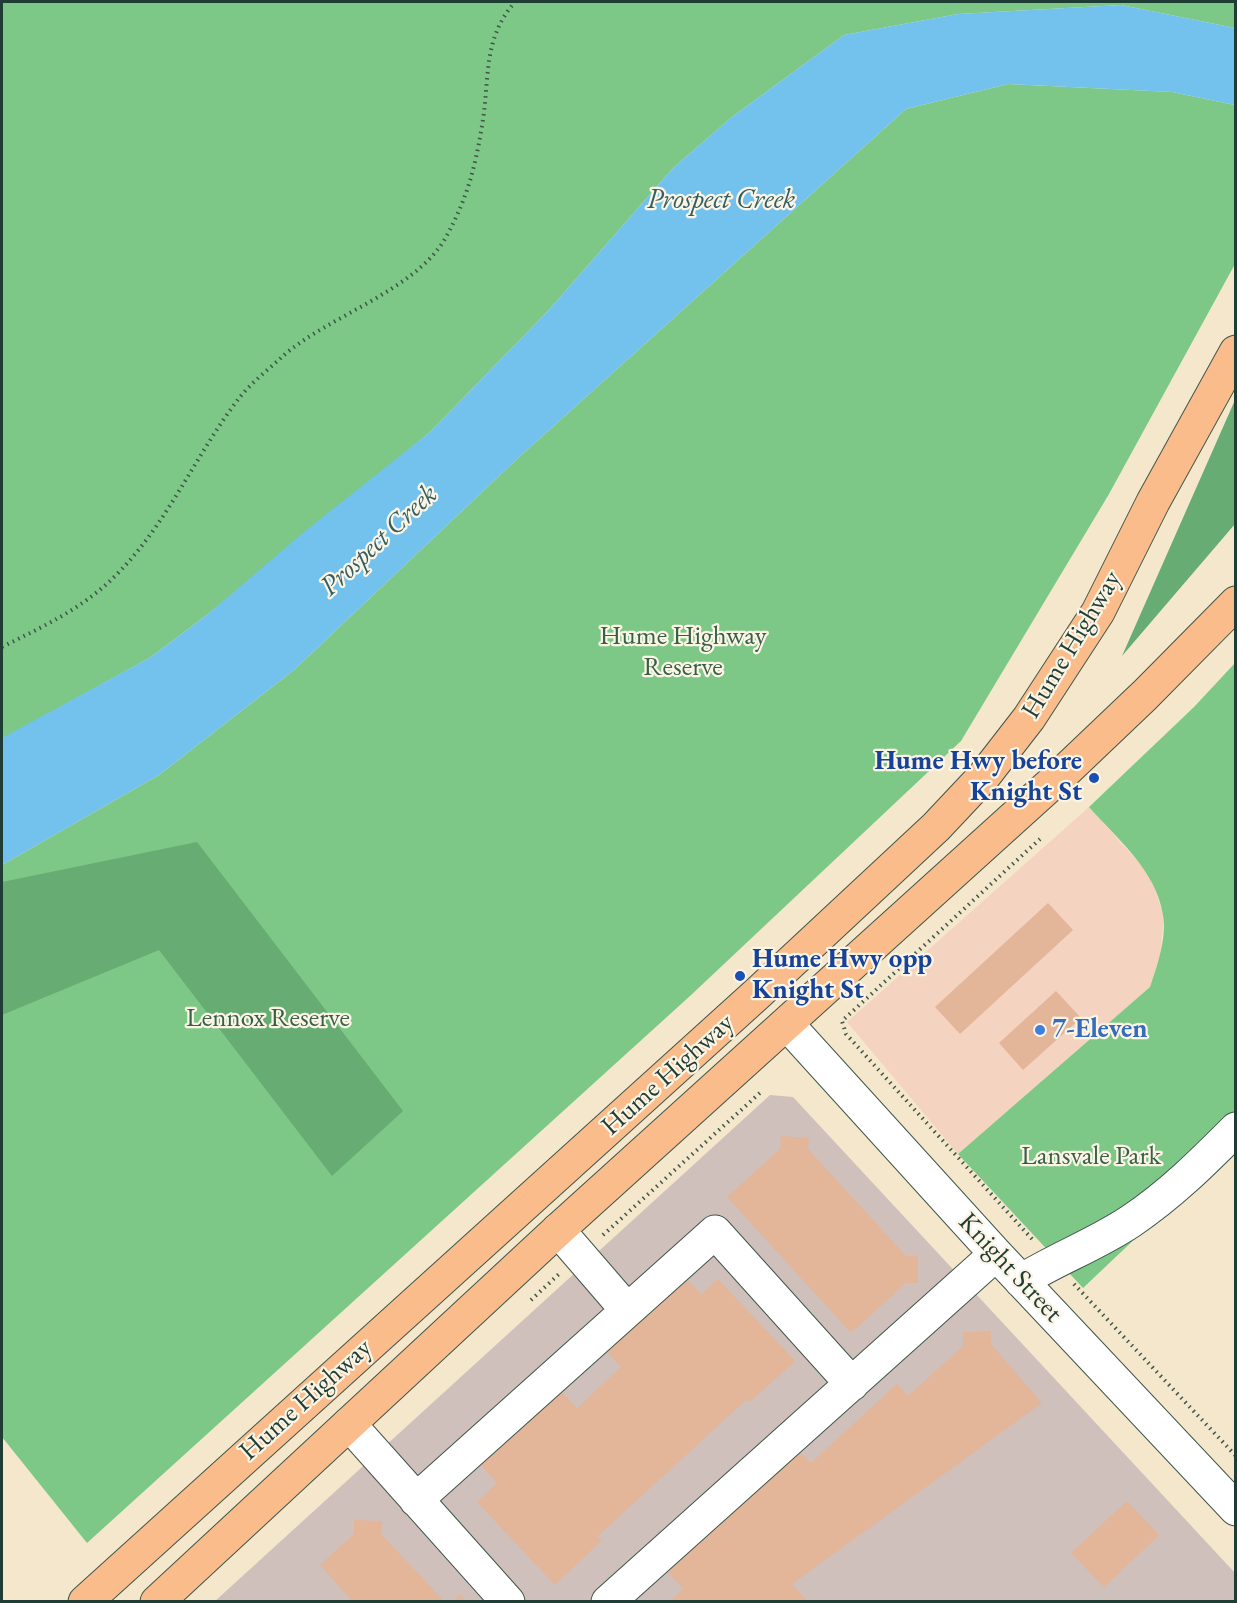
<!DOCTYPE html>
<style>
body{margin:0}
#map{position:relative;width:1237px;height:1603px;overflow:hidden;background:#f5e7cc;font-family:"EB Garamond",serif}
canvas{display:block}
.frame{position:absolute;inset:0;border:3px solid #1f3d34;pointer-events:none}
</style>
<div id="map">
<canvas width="1237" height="1603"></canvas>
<div class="frame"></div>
</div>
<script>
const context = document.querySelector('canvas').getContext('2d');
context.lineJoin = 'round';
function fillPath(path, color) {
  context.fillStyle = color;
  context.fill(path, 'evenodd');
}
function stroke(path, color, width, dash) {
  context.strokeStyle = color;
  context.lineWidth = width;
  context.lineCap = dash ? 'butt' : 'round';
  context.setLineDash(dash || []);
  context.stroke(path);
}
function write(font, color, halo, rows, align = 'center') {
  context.font = font + ' "EB Garamond",serif';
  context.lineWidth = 4.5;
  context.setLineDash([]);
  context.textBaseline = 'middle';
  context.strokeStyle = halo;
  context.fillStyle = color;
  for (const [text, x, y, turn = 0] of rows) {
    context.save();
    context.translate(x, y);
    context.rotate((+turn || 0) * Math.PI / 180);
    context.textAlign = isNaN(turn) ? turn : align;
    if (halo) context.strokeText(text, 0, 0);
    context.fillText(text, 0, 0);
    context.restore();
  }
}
fillPath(new Path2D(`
 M1089,807L1150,875L1164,916L1160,955L1150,987L958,1154L847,1022Z`), '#f4d3c0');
fillPath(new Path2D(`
 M770,1095L793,1097L1236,1574L1235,1602H214Z`), '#d0c0bc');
fillPath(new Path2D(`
 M2,2H1235V28L1121,5L958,14L844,35L732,117L673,168L547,312L430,432L208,614L151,657L2,739Z
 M1008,84L1172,92L1235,105V264L1109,494L961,741L690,996L87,1543L2,1437V865L159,775L294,670L517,459L906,109Z
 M1235,663V1144L1083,1288L958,1154L1150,987C1157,966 1167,938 1163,915C1156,870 1118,840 1089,807L1194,707Z`), '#7dc886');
fillPath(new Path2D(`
 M1235,400V524L1122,656Z
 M197,842L403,1111L332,1176L159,950L2,1015V882Z`), '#66ac73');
fillPath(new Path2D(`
 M1121,5L1235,28V105L1172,92L1008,84L906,109L517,459L294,670L159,775L2,865V738L151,657L208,614L304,532L430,432L547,312L673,168L732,117L844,35L958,14Z`), '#72c2ed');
fillPath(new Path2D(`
 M1048,903L1073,930L960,1034L935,1007Z
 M1056,991L1081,1018L1023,1070L999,1043Z
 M781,1136L809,1138L808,1149L906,1256H918V1283H906L851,1333L727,1197L780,1149Z
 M684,1276L701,1294L718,1279L795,1361L750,1402L747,1399L597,1537L602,1540L555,1585L477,1502L497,1483L481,1465L561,1391L577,1408L621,1367L605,1350Z
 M991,1331V1344L1042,1403L792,1584L808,1602H669L683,1589L668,1572L800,1452L811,1463L897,1384L908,1396L963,1346V1332Z
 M1127,1501L1159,1535L1104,1587L1071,1553Z
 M354,1520L382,1521L381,1534L445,1602H353L320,1565L354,1534Z
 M460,1594L467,1602H452Z`), '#e3b599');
const minor = new Path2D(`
 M787,1024L996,1254L1236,1509
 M558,1230L627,1310
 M1021,1281C1056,1259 1097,1244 1131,1221C1171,1194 1202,1163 1236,1129
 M349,1424L508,1602
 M416,1500L715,1232L852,1384
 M608,1602L996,1254`);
const highway = new Path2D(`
 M85,1602L758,993L936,827L984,776L1029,718L1098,612L1153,502L1236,352
 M157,1602L558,1230L1062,774L1145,695L1236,603`);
stroke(minor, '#3f564b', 35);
stroke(highway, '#3f564b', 35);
stroke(new Path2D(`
 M2,647C44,626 86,607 119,572C169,521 197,452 240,397C252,382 269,369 283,356C328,316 417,290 446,237C467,199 475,168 482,126C490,80 482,39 515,2
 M603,1235L761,1092
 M1032,1239L846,1034L842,1021L1040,839
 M1074,1284L1236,1456
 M531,1300L559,1274`), '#3f564b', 4, [1.5, 4.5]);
stroke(minor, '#fff', 33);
stroke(highway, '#fabc8b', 33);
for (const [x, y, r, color] of [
 [1094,778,6,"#1a4fb4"],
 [740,976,6,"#1a4fb4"],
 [1040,1030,6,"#3f7fe0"]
]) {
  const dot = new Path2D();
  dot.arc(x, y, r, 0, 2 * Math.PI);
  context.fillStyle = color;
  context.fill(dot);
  stroke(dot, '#fcf5e5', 2);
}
write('27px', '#366048', '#fcf5e5', [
 ["Hume Highway",683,637],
 ["Reserve",683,668],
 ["Lennox Reserve",268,1019],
 ["Lansvale Park",1091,1157]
]);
write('27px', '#1f3d34', '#fcf5e5', [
 ["Hume Highway",1072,645,-59],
 ["Hume Highway",668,1075,-42],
 ["Knight Street",1010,1268,47],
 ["Hume Highway",306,1400,-42]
]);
write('bold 27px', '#164399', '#fcf5e5', [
 ["Hume Hwy before",1082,762],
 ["Knight St",1082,793],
 ["Hume Hwy opp",752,960,"left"],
 ["Knight St",752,991,"left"]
], 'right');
write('bold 27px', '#366cbe', '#fcf5e5', [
 ["7-Eleven",1052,1030]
], 'left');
write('italic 28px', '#345e62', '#fcf5e5', [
 ["Prospect Creek",721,200],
 ["Prospect Creek",379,541,-43]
]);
</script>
